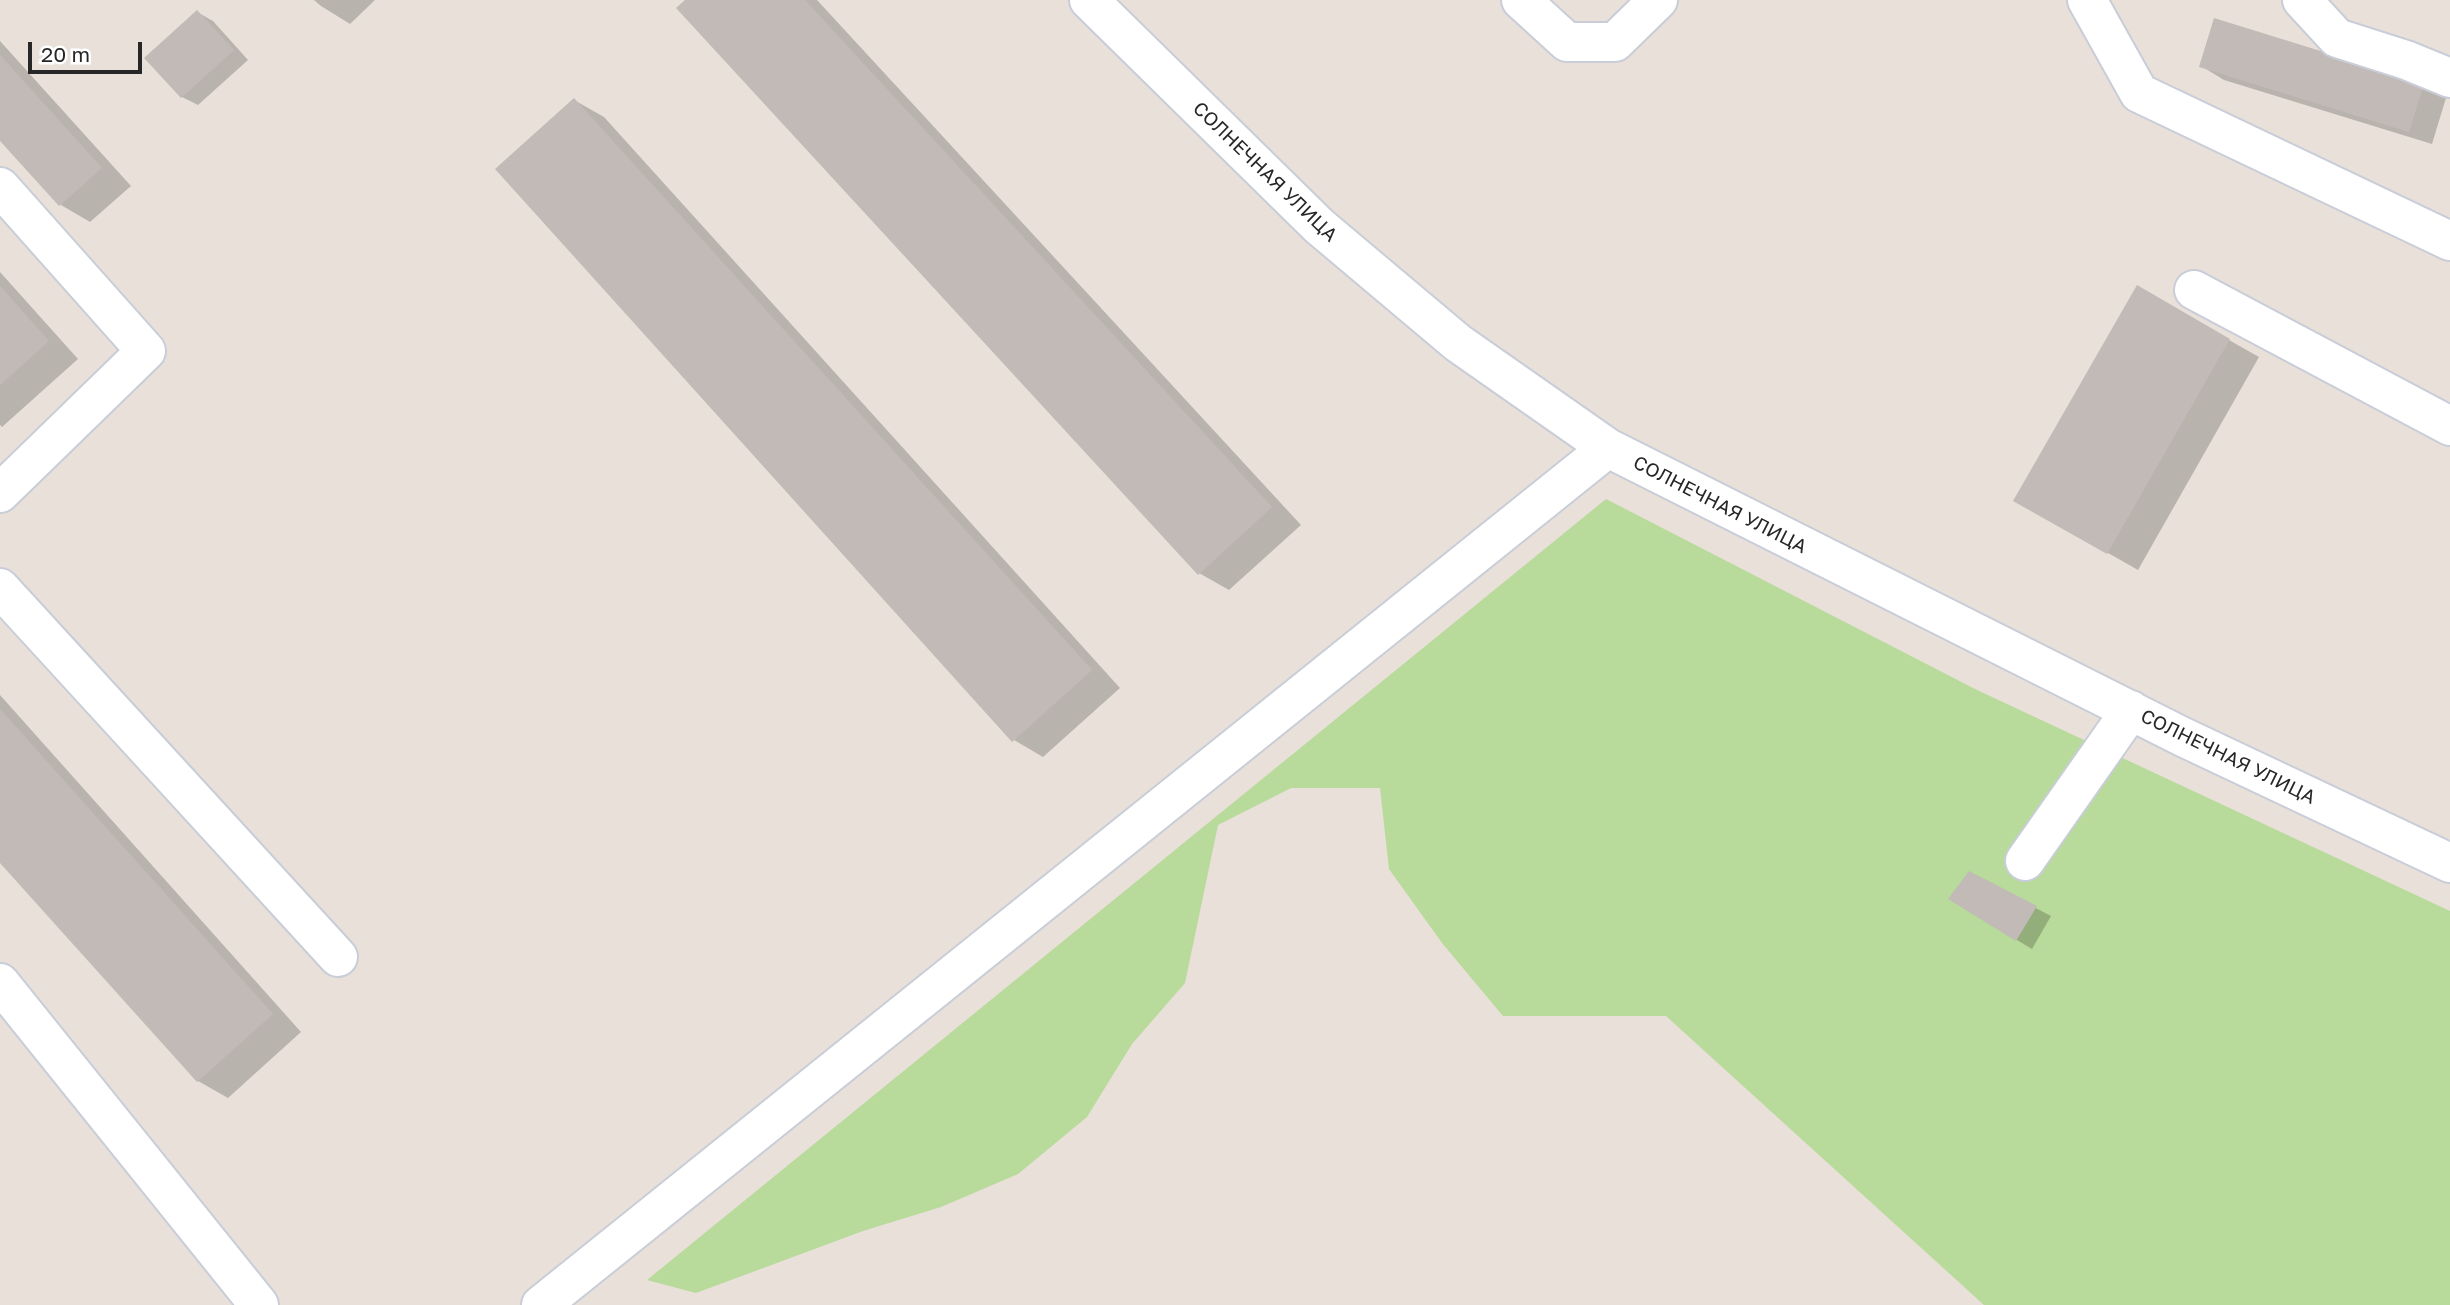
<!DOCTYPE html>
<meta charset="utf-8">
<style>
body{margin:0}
#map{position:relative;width:2450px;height:1305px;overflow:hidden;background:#e8e0d9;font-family:"Golos Text",sans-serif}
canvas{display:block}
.scale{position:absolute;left:28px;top:42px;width:114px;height:32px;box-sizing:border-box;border:4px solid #272727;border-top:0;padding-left:9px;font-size:21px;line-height:24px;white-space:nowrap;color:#272727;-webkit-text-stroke:5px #fff;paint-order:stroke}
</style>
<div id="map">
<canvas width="2450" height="1305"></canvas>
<div class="scale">20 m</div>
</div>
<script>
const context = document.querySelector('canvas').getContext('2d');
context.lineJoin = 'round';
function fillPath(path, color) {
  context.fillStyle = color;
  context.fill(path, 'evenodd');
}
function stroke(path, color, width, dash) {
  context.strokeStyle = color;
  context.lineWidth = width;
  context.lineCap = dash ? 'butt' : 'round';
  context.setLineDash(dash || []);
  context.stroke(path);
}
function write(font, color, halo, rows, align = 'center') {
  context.font = font + ' "Golos Text",sans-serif';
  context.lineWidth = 5;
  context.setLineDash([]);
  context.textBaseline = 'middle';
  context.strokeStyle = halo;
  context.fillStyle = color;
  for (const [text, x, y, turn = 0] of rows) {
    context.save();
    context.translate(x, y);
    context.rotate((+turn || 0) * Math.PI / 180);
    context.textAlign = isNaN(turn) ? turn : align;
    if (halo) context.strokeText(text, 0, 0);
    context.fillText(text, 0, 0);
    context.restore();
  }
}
fillPath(new Path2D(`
 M1606,499L1977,690L2450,911V1305H1984L1666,1016H1503L1442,943L1389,869L1380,788H1291L1218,825L1185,983L1132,1044L1087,1117L1018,1174L941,1207L863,1231L696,1293L647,1280Z`), '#b8da9a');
fillPath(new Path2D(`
 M314,0H375L350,24L321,6Z
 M687,0H817L1301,525L1229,590L1199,573Z
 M197,12L213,21L248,60L198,105L182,97Z
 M0,41L131,186L90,222L61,205L0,138Z
 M2201,66L2423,85L2446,98L2432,144L2224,80Z
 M574,100L604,117L1120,688L1043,757L1014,740Z
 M0,272L78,359L2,427L0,425Z
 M2137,288L2259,357L2138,570L2015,500Z
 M0,695L301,1032L228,1098L198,1081L0,860Z
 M1969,873L2051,916L2032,949L2017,940Z`), '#0003');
fillPath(new Path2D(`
 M685,0H805L1272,507L1198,575L676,8Z
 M197,10L234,50L181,98L144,58Z
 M2214,18L2424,83L2409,132L2199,67Z
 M0,55L102,168L59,206L0,141Z
 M574,98L1092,670L1012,742L495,169Z
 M2137,285L2230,339L2107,554L2013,501Z
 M0,286L49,341L0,385Z
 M0,709L273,1014L197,1082L0,863Z
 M1969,871L2037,906L2016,941L1948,899Z`), '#c1bab6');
const minor = new Path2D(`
 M1089,0L1319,226L1458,343L1608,448L2183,737L2450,863
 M1521,0L1567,42H1615L1658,0
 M2087,0L2139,93L2450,241
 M2302,0L2337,38L2406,60L2450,78
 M0,187L146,351L0,493
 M2194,290L2450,426
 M0,588L338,957
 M2025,861L2131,710
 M0,983L259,1305
 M541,1305L1608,448`);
stroke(minor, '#c8cdd8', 42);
stroke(minor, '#fff', 38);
write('19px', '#272727', '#fff', [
 ["СОЛНЕЧНАЯ УЛИЦА",1265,172,44],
 ["СОЛНЕЧНАЯ УЛИЦА",1720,505,27],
 ["СОЛНЕЧНАЯ УЛИЦА",2228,757,26]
]);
</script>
